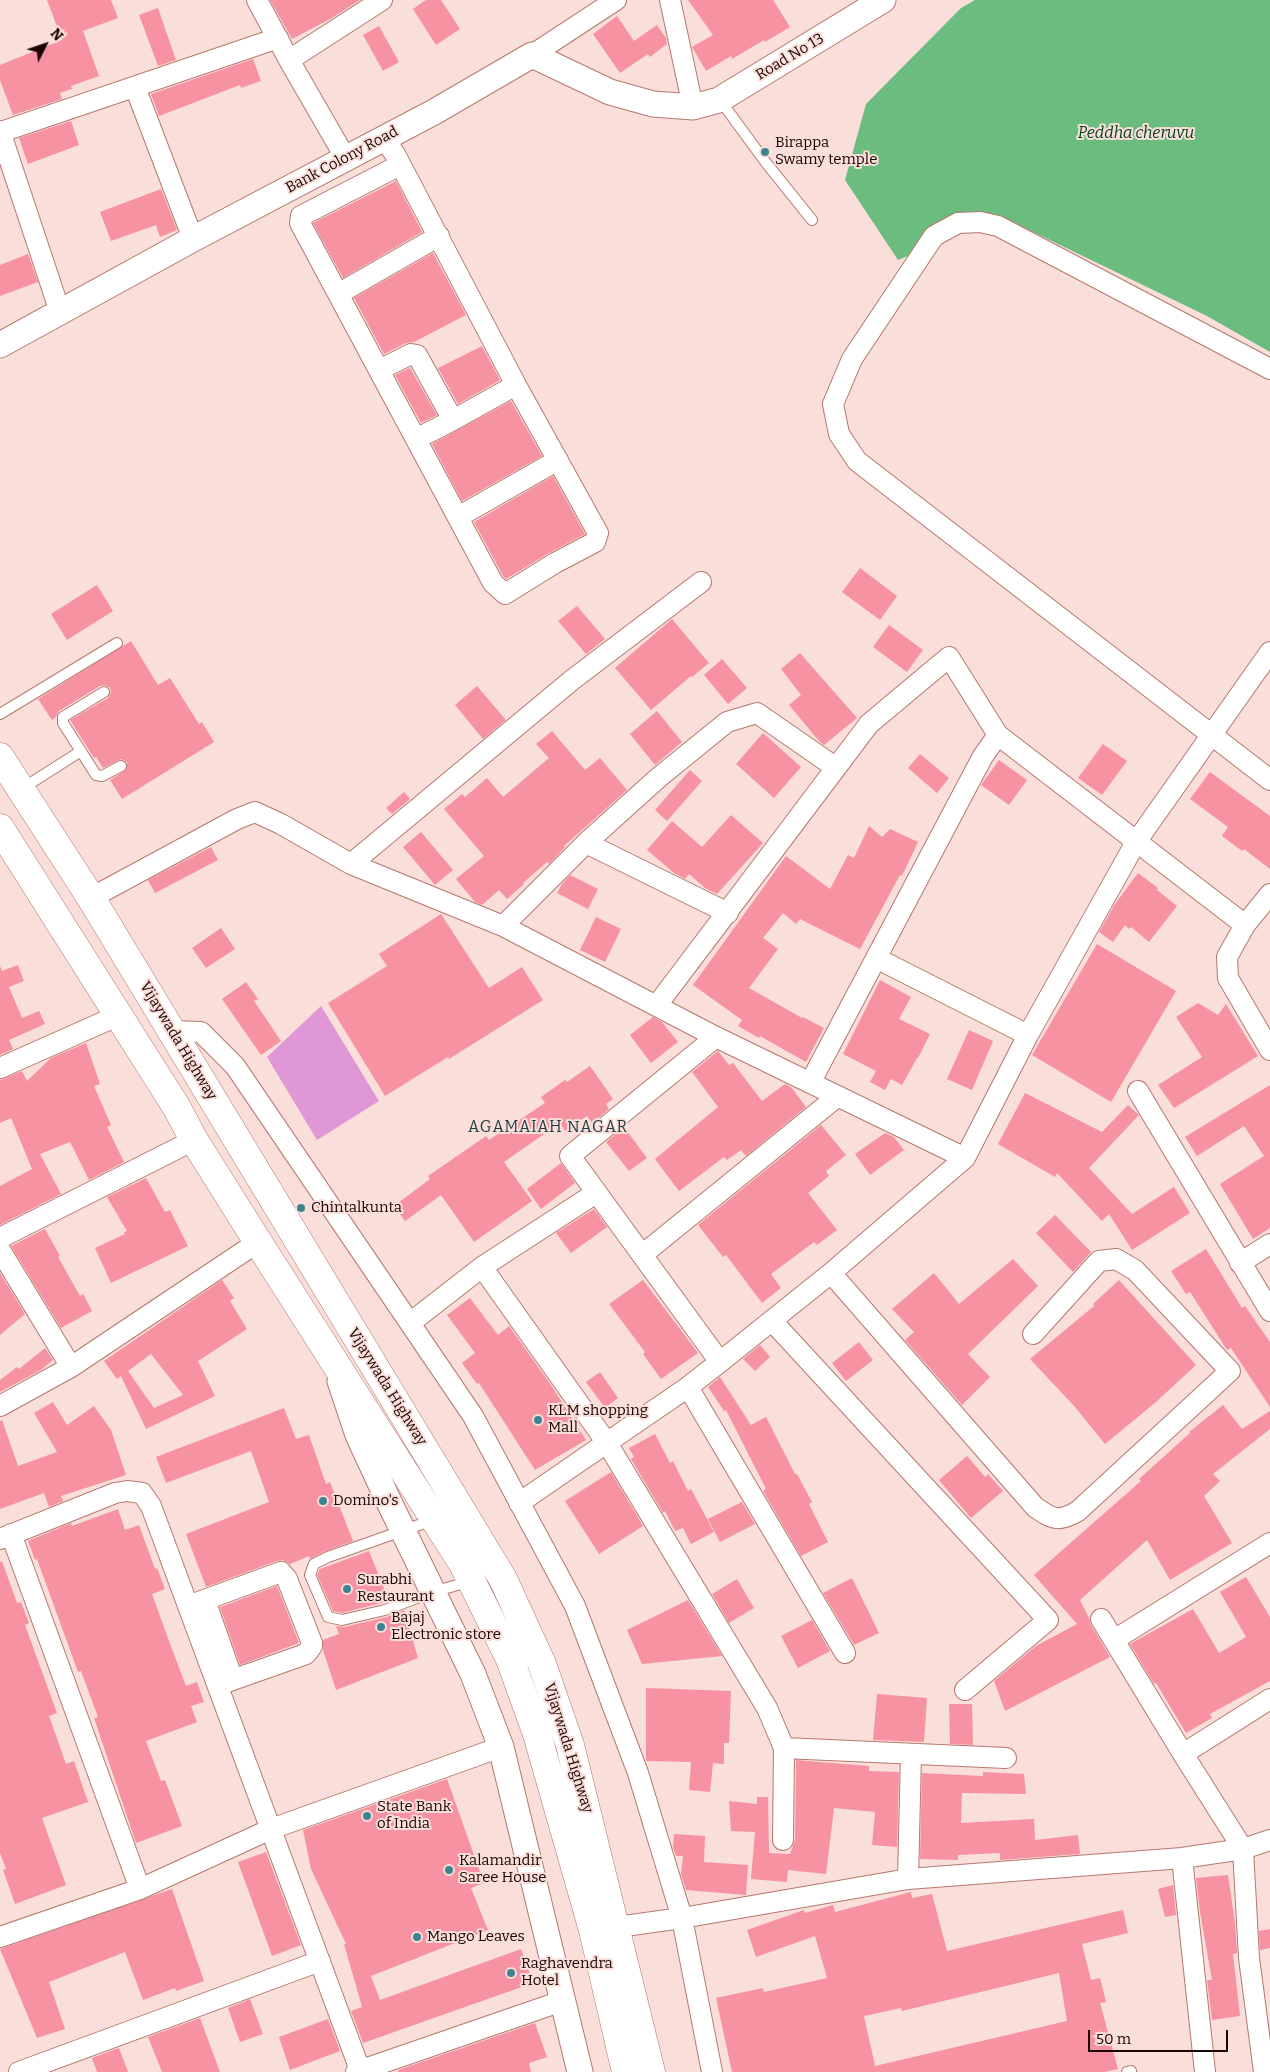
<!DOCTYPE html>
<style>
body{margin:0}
#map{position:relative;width:1270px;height:2072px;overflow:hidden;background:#faded9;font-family:Bitter,serif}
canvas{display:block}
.north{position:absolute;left:20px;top:20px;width:50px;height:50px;-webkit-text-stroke:4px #faded9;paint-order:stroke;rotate:49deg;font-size:14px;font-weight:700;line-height:20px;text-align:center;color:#190503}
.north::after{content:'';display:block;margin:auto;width:18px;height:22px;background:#190503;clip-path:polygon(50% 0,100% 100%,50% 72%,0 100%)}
.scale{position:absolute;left:1088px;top:2030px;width:140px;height:22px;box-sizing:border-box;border:2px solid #190503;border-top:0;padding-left:6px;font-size:15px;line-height:18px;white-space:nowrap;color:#190503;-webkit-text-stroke:4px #faded9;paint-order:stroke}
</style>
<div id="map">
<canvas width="1270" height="2072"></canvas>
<div class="north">N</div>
<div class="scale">50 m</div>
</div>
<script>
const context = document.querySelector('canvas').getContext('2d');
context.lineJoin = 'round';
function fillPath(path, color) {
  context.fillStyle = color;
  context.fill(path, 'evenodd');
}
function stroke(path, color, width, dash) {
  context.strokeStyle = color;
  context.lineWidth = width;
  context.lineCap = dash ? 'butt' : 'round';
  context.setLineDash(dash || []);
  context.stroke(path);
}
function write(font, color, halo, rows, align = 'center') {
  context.font = font + ' Bitter,serif';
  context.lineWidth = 4;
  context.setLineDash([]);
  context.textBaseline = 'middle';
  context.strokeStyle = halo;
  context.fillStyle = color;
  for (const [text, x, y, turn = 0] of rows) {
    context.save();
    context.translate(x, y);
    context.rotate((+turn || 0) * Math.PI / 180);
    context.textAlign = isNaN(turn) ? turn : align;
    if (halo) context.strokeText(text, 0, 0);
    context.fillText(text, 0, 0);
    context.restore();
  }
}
fillPath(new Path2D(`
 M321,1006L379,1101L317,1140L267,1057Z`), '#df97d7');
fillPath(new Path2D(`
 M975,0H1270V352L1207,316L1002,217L898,260L845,180L866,104L961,8Z`), '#6bbd7f');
fillPath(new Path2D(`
 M47,0H111L118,18L83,31L99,76L71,86L72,89L60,93L62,99L13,115L0,80V65L62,40Z
 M270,0H360L330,19L292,39Z
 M426,0H441L460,29L436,45L413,9Z
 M688,0H773L790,27L765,42L764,40L732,59L731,56L706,71L692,47L713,35Z
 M158,8L176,60L158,66L139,15Z
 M617,16L634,41L657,25L666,38L667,44L650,57L648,54L620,73L593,34Z
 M379,26L399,62L383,71L363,35Z
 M253,59L261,81L241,88L240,85L159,116L151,94Z
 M71,121L79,145L28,164L19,138Z
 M396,181L422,232L343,278L313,223Z
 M161,189L177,230L160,237L156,225L111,241L100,212Z
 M433,253L466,315L414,342L406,343L384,354L354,298Z
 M28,254L38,282L0,296V265Z
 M482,346L500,380L458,404L438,368Z
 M410,368L437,415L421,423L395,375Z
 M511,401L542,456L462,501L432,444Z
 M553,476L585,534L549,553L506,579L503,576L474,522Z
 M860,568L897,596L880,620L842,592Z
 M97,585L113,611L67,640L51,614Z
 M577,606L605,639L586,654L558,621Z
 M672,619L709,663L692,677L691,676L651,710L615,668Z
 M889,625L923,650L907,672L873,647Z
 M131,641L158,685L170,678L199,724L202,722L214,742L122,799L110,780L126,770L127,762L121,759L103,768L96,757L94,758L70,720L108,698L111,692L110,688L104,685L100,686L59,711L56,717L52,720L38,699Z
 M800,653L857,718L824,745L819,741L789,705L801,695L781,669Z
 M722,659L747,688L728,704L704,675Z
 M477,686L506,720L483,739L455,705Z
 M657,711L682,742L655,765L630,734Z
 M552,731L585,770L600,758L627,790L564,846L565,847L549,864L547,862L523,883L524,884L507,899L499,890L482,905L475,902L456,879L484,856L444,809L462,794L465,797L487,778L503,797L549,758L536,744Z
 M763,733L801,767L774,798L736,764Z
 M1103,744L1127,761L1102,795L1078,778Z
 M920,754L949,778L937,793L908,768Z
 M999,760L1027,780L1009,805L981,785Z
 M690,770L702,781L667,821L655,810Z
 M1210,772L1270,816V869L1244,849L1242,851L1222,836L1228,827L1190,799Z
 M404,792L410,799L392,814L386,808Z
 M731,815L763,843L717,894L705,888L689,874L685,879L674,873L647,850L672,821L702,847Z
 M869,826L882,837L890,829L918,842L902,876L900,875L860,949L800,919L796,924L783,913L763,938L778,949L749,988L802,1018L803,1017L824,1028L806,1062L760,1036L759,1038L738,1026L742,1020L693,985L786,856L830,889L848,855L854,858Z
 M421,832L453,870L435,885L403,847Z
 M211,847L218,860L155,893L148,880Z
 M1138,873L1158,888L1157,890L1177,906L1149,942L1131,927L1129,929L1125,925L1113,942L1099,932L1115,904Z
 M570,875L598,889L588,909L557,893L562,884Z
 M441,914L489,988L522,967L543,1000L449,1059L448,1057L385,1096L328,1003L387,966L379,954Z
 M596,917L621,929L605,962L580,950Z
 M221,928L235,949L206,968L192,948Z
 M1097,944L1176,991L1111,1102L1032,1055Z
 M18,965L24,981L9,987L22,1018L39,1011L45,1024L9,1040L13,1049L0,1055V966L2,971Z
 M880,980L911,997L899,1019L930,1034L918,1058H917L902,1085L891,1079L885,1090L870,1082L876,1071L843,1054Z
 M246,982L258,999L254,1001L281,1041L261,1055L222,999Z
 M1198,1003L1218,1015L1226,1004L1258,1056L1174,1108L1158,1085L1202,1057L1176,1017Z
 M653,1017L662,1022L678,1042L651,1063L630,1035Z
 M969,1030L993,1041L972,1090L947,1079Z
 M86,1043L100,1084L94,1086L111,1125L107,1127L124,1162L89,1180L70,1142L40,1154L61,1194L0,1225V1186L32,1169L11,1118L0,1123V1080L22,1071L27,1081L51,1058Z
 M718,1051L729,1065L733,1063L762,1101L785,1084L791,1087L806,1107L746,1156L741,1150L727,1160L724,1157L679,1191L655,1159L718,1107L692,1072Z
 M590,1066L613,1099L606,1104L609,1109L592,1123L587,1116L565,1131L560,1123L504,1162L532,1201L474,1242L441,1195L405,1221L394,1206L430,1179L428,1176L486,1136L489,1140L545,1103L541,1097L565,1080L567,1082Z
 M1270,1085V1228L1253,1239L1220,1184L1264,1156L1244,1126L1197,1156L1185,1137Z
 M1025,1093L1102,1132L1128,1105L1139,1115L1089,1168L1132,1214L1174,1187L1190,1213L1132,1250L1109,1214L1102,1221L1057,1173L1055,1177L998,1144Z
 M821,1125L846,1155L826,1171L829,1176L808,1193L837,1230L817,1245L814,1242L771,1274L781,1288L762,1303L726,1255L723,1257L698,1225Z
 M624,1127L647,1158L629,1171L606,1142Z
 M885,1133L894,1137L904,1150L870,1175L855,1154Z
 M561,1163L575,1183L541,1209L527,1189Z
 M146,1178L165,1212L170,1210L188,1246L111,1283L95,1248L125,1234L124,1232L127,1231L107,1197Z
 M594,1209L607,1227L571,1253L556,1233Z
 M1055,1215L1091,1252L1073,1272L1036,1233Z
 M45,1229L60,1256L58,1257L80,1296L83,1294L92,1311L61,1328L11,1246Z
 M1206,1249L1242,1308L1245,1306L1270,1342V1407L1231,1348L1227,1350L1190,1292L1186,1294L1171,1271Z
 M1013,1259L1038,1286L968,1354L990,1377L962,1405L905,1340L914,1332L892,1309L934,1273L959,1304Z
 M0,1273L25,1314L0,1335Z
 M222,1280L234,1298L230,1301L247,1329L198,1361L215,1396L146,1429L121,1376L117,1379L104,1361ZM151,1354L183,1395L154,1408L128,1371Z
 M643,1280L698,1353L661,1379L643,1354L645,1352L609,1304Z
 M1119,1280L1196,1365L1156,1402L1105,1444L1075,1407L1030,1359L1094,1306L1093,1304Z
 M470,1298L498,1335L509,1326L551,1385L586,1440L535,1470L479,1383L477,1384L462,1363L475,1353L447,1315Z
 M859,1342L873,1360L846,1381L832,1363Z
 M760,1345L770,1357L755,1371L743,1359Z
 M45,1348L53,1360L41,1370L0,1392V1380L17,1367L19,1369Z
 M600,1372L618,1398L605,1408L586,1382Z
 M720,1377L751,1425L766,1417L795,1474H797L812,1502L809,1504L828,1542L801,1556L763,1491L766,1489L726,1410L724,1411L708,1387Z
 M53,1402L67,1425L94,1406L111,1430L126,1475L61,1496L63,1501L49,1507L44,1493L0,1509V1421L2,1420L18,1466L57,1452L34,1413Z
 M1223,1405L1242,1429L1270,1411V1429L1213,1474L1220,1481L1204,1496L1232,1543L1170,1580L1147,1540L1080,1600L1089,1618L1091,1625L1110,1657L1005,1711L994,1681L1036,1646L1077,1624L1034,1575L1141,1481L1139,1479L1190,1433L1189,1432Z
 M284,1408L296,1439L309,1435L326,1484L330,1482L353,1541L326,1551L310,1559L309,1556L290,1564L283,1560L277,1561L206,1587L186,1534L269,1502L251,1451L166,1483L156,1457Z
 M655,1434L670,1463L673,1461L688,1491L691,1489L714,1532L691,1544L683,1528L675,1531L665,1511L663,1513L631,1459L634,1457L629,1448Z
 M967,1456L985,1477L988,1474L1003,1491L971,1518L939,1480Z
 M611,1472L643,1526L599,1554L565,1501Z
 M742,1502L755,1524L720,1542L708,1519Z
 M118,1509L125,1530L139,1525L155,1569L157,1568L165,1589L152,1594L169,1641L186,1686L197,1682L204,1702L191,1706L197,1722L146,1741L161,1781L165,1780L182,1826L136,1843L94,1718L98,1717L81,1671L78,1672L37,1559L35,1560L28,1541L71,1523L72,1526Z
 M369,1551L389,1601L342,1613L333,1611L317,1575L320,1569Z
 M2,1561L17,1603L21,1602L29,1623L25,1625L57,1713L49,1716L66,1764L74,1761L88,1802L42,1818L66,1885L15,1904L3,1870L6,1869L0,1853V1562Z
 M1246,1577L1270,1617V1681L1210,1714L1212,1718L1186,1733L1156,1683L1154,1684L1130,1644L1193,1609L1219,1653L1246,1637L1220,1592Z
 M852,1578L879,1633L854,1645L823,1593Z
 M737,1579L754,1608L729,1623L712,1594Z
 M277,1586L299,1643L240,1665L220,1607Z
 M688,1600L722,1656L642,1664L627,1630Z
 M404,1610L418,1658L336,1690L323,1650V1640L339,1634L336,1626L344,1627L387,1617Z
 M812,1620L830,1651L798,1668L781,1636Z
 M646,1688L731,1691L729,1743H724V1764L713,1763L710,1792L689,1790L691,1762L646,1761Z
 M877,1694L927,1698L924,1742L873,1740Z
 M949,1704H972L973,1745L950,1744Z
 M796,1760L869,1766V1771L899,1772L897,1847L872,1845L875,1812L834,1808L826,1874L788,1870L787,1882L751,1879L755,1832L731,1831L729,1801L757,1804V1797H768L769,1853L790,1854L795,1840Z
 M983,1772L1024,1774L1026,1794L962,1793L961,1823L1034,1819L1035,1840L1078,1835L1080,1854L1000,1860V1853L958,1855V1860L920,1859L922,1773L983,1776Z
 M447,1779L484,1883L471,1888L488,1930L371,1976L380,2000L521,1949L533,1983L363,2043L351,2011L362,2007L344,1944H346L311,1869L303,1830Z
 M674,1834L705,1836L704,1862L748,1865L746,1895L686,1890L681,1874L683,1856H676L673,1847Z
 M266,1852L301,1945L272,1956L238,1862Z
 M1228,1875L1235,1923L1237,1953L1233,1954L1240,2016L1212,2020L1207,1980H1212L1200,1912L1196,1878Z
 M1173,1885L1176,1915L1165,1917L1158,1889Z
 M172,1889L204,1981L176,1991L175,1988L143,2000L125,1952L49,1982L65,2029L37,2038L0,1949Z
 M911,1892L912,1898L932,1894L947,1951L1123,1910L1128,1933L1082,1944L1091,1980L1100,1978L1106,2002L1100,2003L1118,2069L1105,2072H732L716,1998L763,1988L764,1992L827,1978L815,1936L756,1957L747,1930L804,1910L805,1913L833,1905L835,1912ZM1059,1973L1067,2021L875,2066L864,2016L901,2008L902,2011Z
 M1270,1929V1948L1260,1950L1259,1931Z
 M250,1999L263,2034L240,2042L228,2008Z
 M200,2018L220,2072H162L148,2037Z
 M328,2019L340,2051L290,2070L279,2037Z
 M535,2023L547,2057L529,2063L531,2072H398V2070Z
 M119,2048L128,2072H97L92,2058Z`), '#f692a2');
const service = new Path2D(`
 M720,100L767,164L812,220
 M104,692L63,717V723L96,775L102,776L121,766
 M0,714L117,643
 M23,788L81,751
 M433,1520L328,1557L314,1564L310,1575L328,1617L342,1620L385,1610L433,1592L471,1581
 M1127,2072L1131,2071`);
const minor = new Path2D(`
 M257,0L289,60L346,159
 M670,0L693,107
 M532,55L616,0
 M289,60L382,0
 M135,87L193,239
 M0,131L60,312
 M1,132L278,38
 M385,139L396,156L516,385L598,533L595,542L555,563L505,594L493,583L300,223L301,216L400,165
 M338,294L439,236
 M1270,369L998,226L980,222L958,223L934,236L852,359L833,404L839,434L857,461L1270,780
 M379,370L411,354L417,355L453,420L416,439
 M453,420L516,385
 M458,517L558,460
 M586,843L728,913
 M351,864L572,680L701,582
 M1270,894L1245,925L1227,957L1228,978L1270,1050
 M91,898L237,819L255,812L281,824L351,864L503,926L716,1037L965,1158L1028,1035L1136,842L1270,652
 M503,926L586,843L658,778L727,722L757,713L835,767
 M876,958L1028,1035
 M657,1005L869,724L949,657L998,735
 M171,1031L201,1032L235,1066L473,1416L575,1606L638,1773L682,1918L712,2072
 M716,1037L570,1156L720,1362
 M0,1068L117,1016
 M810,1083L983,756L998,735L1245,925
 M1138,1091L1270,1311
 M596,1193L482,1267L607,1443L767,1708L784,1748L783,1840
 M0,1238L194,1140
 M0,1250L71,1367
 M642,1255L838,1096
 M1240,1263L1270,1244
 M831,1273L1035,1507C1052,1519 1058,1523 1078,1511L1230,1371L1135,1270L1116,1259L1099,1261L1033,1334
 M772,1321L1048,1620L965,1690
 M410,1323L482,1267
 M688,1387L845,1653
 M0,1406L71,1367L258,1242
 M519,1503L688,1387L720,1362L831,1273L965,1158
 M11,1534L140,1889
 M0,1539L115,1493L127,1491L142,1493L151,1506L360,2070
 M205,1600L233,1680
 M188,1606L281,1572L287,1579L312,1643V1646L306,1654L218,1685
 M1101,1619L1183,1754L1243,1849L1249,1958L1264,2072
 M1114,1640L1270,1543
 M784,1748L1006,1758
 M1183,1754L1270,1699
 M1182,1858L1205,2072
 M908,1879L911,1754
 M617,1927L682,1918L908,1879L1182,1858L1243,1849L1270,1840
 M0,1937L140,1889L271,1829L501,1747
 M19,2072L320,1961
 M356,2072L562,2001`);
const tertiary = new Path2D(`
 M0,345L193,239L434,112L532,55L610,92L653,104L693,107L719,100L883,0
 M340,1381L358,1435L389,1502L473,1674L501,1747L580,2072`);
const trunk = new Path2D(`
 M0,757L91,898L503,1579L542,1664L570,1745L651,2072
 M0,828L177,1108L194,1140L258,1242L463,1564L510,1659L537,1734L593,1930L626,2072`);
stroke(service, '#b6786d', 12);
stroke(minor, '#b6786d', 22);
stroke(tertiary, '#b6786d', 27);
stroke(trunk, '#b6786d', 29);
stroke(service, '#fff', 10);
stroke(minor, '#fff', 20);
stroke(tertiary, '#fff', 25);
stroke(trunk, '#fff', 28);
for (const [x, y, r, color] of [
 [765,152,5,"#3e8490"],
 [301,1208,5,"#3e8490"],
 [538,1420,5,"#3e8490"],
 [323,1501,5,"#3e8490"],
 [347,1589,5,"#3e8490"],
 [381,1627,5,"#3e8490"],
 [367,1816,5,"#3e8490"],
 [449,1870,5,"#3e8490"],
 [417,1937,5,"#3e8490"],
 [511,1973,5,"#3e8490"]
]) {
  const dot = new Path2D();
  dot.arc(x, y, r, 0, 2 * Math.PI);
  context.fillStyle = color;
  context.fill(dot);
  stroke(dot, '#faded9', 2);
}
write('15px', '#190503', '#faded9', [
 ["Road No 13",790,57,-31],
 ["Bank Colony Road",342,160,-28],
 ["Vijaywada Highway",178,1041,59],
 ["Vijaywada Highway",387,1387,58],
 ["Vijaywada Highway",568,1748,73]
]);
write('15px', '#190503', '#faded9', [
 ["Birappa",775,143],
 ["Swamy temple",775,160],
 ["Chintalkunta",311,1208],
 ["KLM shopping",548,1411],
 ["Mall",548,1428],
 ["Domino's",333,1501],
 ["Surabhi",357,1580],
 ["Restaurant",357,1597],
 ["Bajaj",391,1618],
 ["Electronic store",391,1635],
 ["State Bank",377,1807],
 ["of India",377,1824],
 ["Kalamandir",459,1861],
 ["Saree House",459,1878],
 ["Mango Leaves",427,1937],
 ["Raghavendra",521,1964],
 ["Hotel",521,1981]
], 'left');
write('italic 16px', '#00421b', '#faded9', [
 ["Peddha cheruvu",1136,134]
]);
context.letterSpacing = '1px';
write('16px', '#1b3c42', '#faded9', [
 ["AGAMAIAH NAGAR",548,1128]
]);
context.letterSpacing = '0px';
</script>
